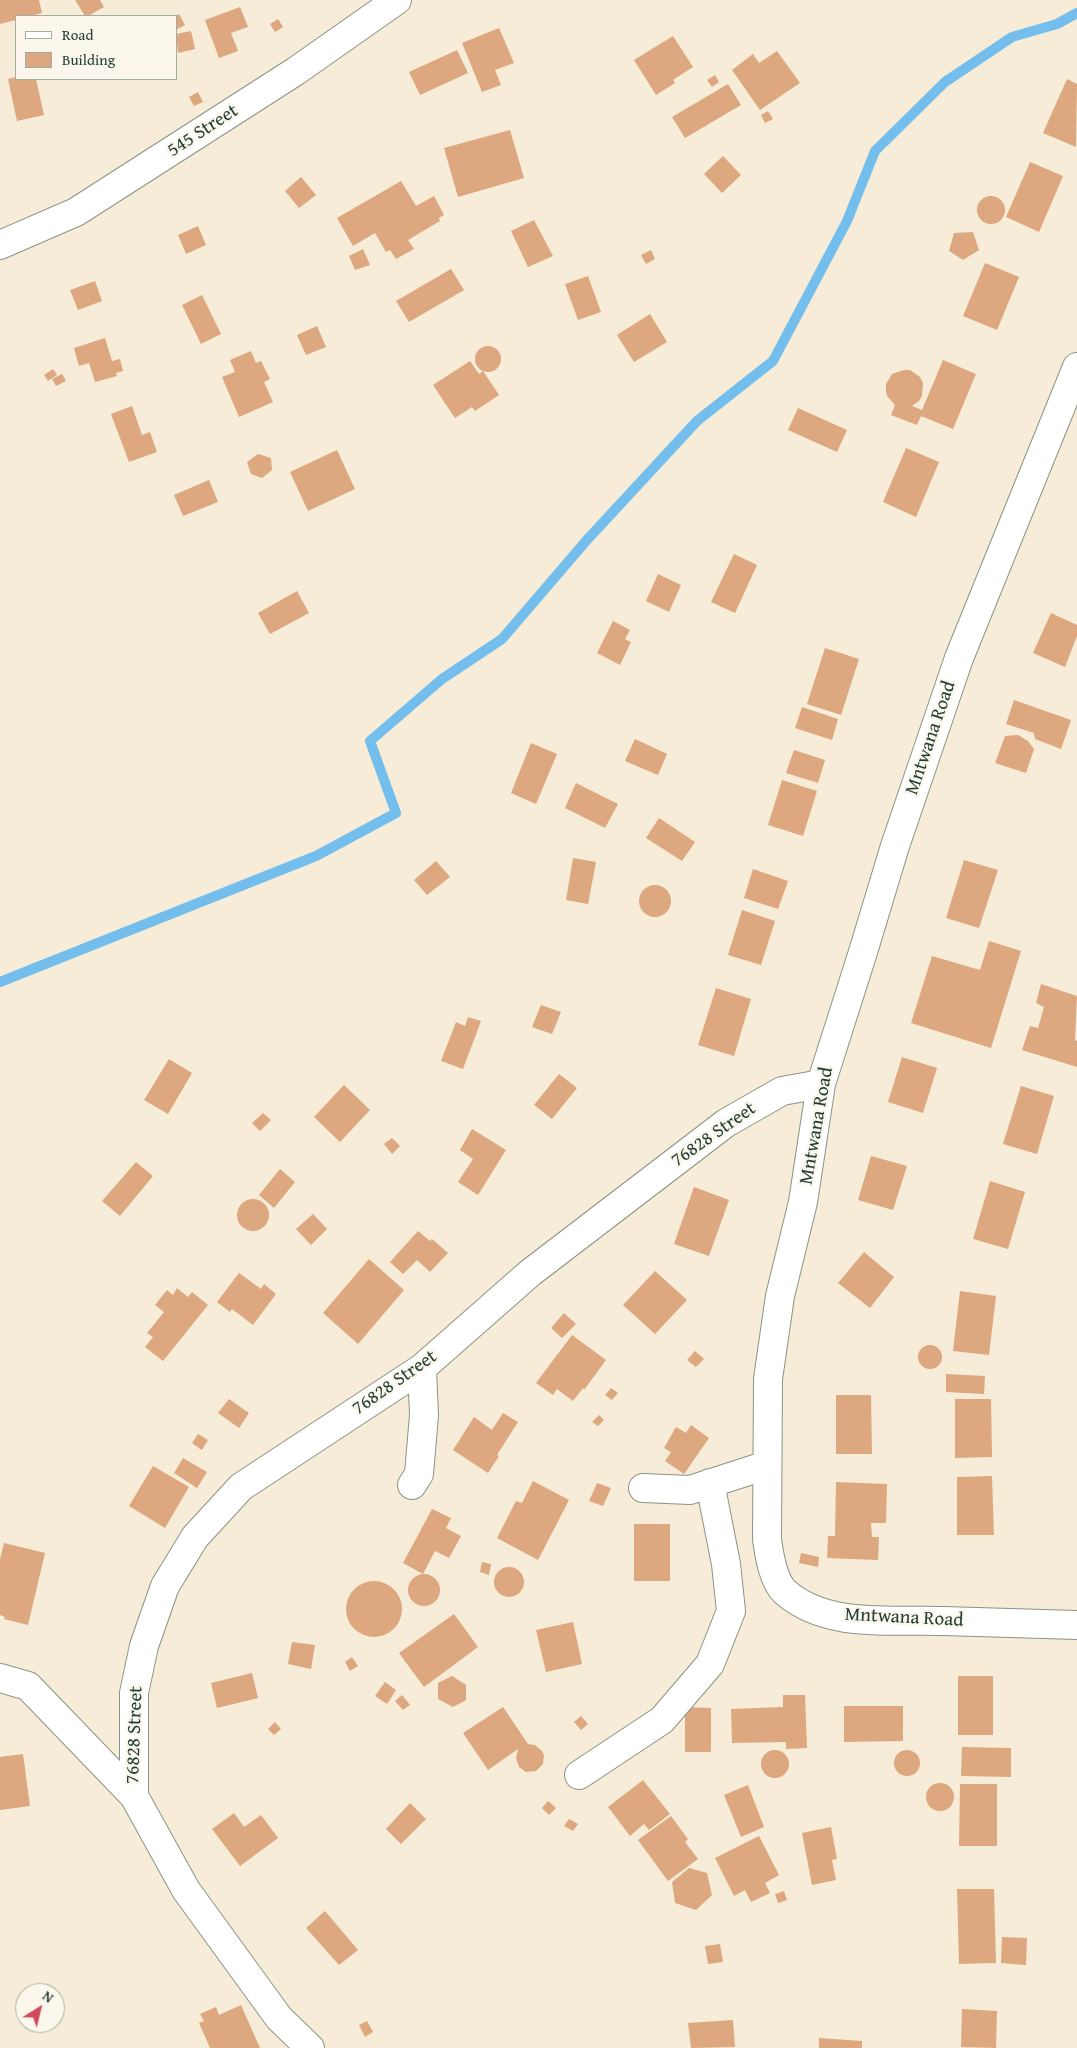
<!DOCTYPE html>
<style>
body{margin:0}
#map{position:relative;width:1077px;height:2048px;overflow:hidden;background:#f6ecd7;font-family:"Gentium Book Plus",serif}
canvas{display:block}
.legend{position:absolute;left:15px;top:15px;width:162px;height:65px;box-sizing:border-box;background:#fbf7ec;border:1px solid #a3ada2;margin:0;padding:6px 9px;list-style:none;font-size:15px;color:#1f3d34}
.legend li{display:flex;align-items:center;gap:10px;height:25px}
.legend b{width:25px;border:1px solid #a3ada2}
.north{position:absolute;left:15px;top:1983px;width:50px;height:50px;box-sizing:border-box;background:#fbf7ec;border:1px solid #a3ada2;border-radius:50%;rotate:36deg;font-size:14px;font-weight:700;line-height:20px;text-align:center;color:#1f3d34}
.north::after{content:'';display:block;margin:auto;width:18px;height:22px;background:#d1495b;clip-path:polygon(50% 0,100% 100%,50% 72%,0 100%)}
</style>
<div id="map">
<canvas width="1077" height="2048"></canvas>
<ul class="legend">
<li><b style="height:6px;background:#fff"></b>Road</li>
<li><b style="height:14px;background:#dda77f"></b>Building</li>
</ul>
<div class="north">N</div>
</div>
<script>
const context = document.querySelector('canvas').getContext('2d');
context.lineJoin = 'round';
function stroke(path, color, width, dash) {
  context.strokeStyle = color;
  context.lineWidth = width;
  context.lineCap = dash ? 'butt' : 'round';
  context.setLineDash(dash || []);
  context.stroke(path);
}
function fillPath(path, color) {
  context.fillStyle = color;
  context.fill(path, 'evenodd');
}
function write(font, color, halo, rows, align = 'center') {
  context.font = font + ' "Gentium Book Plus",serif';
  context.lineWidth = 5;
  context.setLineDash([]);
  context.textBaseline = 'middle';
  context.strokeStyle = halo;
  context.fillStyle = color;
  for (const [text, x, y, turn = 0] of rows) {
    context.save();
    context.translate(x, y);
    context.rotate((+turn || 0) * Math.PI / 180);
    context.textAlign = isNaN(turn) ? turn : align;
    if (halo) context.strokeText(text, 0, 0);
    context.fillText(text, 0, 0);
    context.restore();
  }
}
stroke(new Path2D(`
 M0,982L316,856L396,813L370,741L442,679L502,639L586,541L697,421L773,361L847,221L875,151L945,82L1012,37L1057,24L1077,13`), '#74beed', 10);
fillPath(new Path2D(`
 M0,0H39L42,13L31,16H16V20L0,24Z
 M75,0H100L104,7L88,16H85Z
 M240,7L248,27L231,33L238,51L219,58L205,20Z
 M179,14L185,25L176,30V16Z
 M278,19L283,27L275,32L270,24Z
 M499,28L514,63L495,70L501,85L482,92L462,43Z
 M191,31L195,49L178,53L176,34Z
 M673,36L693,67L673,80L675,83L656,95L634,60Z
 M457,50L468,73L420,95L409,72Z
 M777,51L800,83L760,110L732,70L753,54L759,63Z
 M715,75L719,82L712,87L707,80Z
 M16,77V79H36L44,115L17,121L8,79Z
 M1067,79L1077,84L1076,147L1043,133Z
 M728,84L741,105L685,138L672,117Z
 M198,92L203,102L194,106L189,97Z
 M768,111L773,119L765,123L761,115Z
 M510,130L524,178L458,197L444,148Z
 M723,156L741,175L722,193L704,174Z
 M1030,162L1063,176L1039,232L1006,217Z
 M301,177L316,195L299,208L285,191Z
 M401,181L416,206L434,196L444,215L439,218L440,221L408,240L414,249L396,259L390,250L386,252L375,233L353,246L337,218Z
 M977 210a14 14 0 1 1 28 0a14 14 0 1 1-28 0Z
 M534,220L553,256L528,267L511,231Z
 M198,226L206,245L186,254L178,235Z
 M973,232L979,250L963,260L949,251L954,233Z
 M363,249L370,265L355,270L349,256Z
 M651,250L655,259L646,264L641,255Z
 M985,263L1019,277L997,330L963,316Z
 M451,269L464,290L409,322L396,301Z
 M588,276L601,312L578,320L565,284Z
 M95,281L102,301L78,310L70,290Z
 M202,295L221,334L201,344L182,305Z
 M650,314L667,342L634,362L617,335Z
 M317,326L326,347L306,355L297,335Z
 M105,338L112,361L120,359L123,371L116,373L117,376L95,382L89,363L79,366L74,348Z
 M475 359a13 13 0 1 1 26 0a13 13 0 1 1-26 0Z
 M251,351L256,363L261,361L270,379L264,382L273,402L239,417L222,377L235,372L230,360Z
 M943,360L976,374L953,429L921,416L917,425L891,415L895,405L887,396L886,391V384L892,374L904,370H910L920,377L923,383L922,396L919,401L912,406L922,410Z
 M470,361L479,374L483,371L499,395L475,411L472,407L455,418L433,385Z
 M53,369L57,375L48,381L44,375Z
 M62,374L66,381L56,386L52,379Z
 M132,406L142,435L150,432L157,452L129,462L111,414Z
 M798,408L847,430L837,452L788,430Z
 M906,448L939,462L916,517L883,502Z
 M337,450L355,489L308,511L290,472Z
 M258,454L271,458L272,470L262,478L251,474L247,462Z
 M209,480L218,502L183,516L174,495Z
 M734,554L757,565L735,613L711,602Z
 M658,574L681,585L669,612L646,601Z
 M297,591L309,613L270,634L258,613Z
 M1051,613L1077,625V636L1065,667L1033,653Z
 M613,621L630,630L625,639L631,642L620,665L597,653Z
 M825,648L859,659L841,715L807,704Z
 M1014,700L1071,720L1061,749L1035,739L1034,733L1006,724Z
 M802,707L838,719L832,740L795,728Z
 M1018,735L1028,741L1034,749L1026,773L995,763L1005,736Z
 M635,739L667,754L658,775L625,761Z
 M531,743L557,754L536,804L511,793Z
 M794,750L825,760L818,783L786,773Z
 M782,780L817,791L803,836L768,825Z
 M576,783L618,804L605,828L565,808Z
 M659,818L695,842L682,861L646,838Z
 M573,858L596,862L588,904L566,900Z
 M964,860L998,870L979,928L946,918Z
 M436,861L450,877L427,895L414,880Z
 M753,869L788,881L778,909L744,898Z
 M639 901a16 16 0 1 1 32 0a16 16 0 1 1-32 0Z
 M742,910L775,921L761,965L728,955Z
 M989,941L1021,951L991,1048L911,1023L932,956L980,970Z
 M1041,984L1077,996L1075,1040L1077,1041V1067L1022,1050L1030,1026L1038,1028L1044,1007L1036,1003Z
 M716,988L751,999L734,1056L698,1045Z
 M541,1005L561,1012L552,1034L532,1027Z
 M468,1017L481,1021L463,1069L441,1061L456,1022L465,1026Z
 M902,1057L937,1068L923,1113L888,1102Z
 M169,1059L192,1073L168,1114L144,1100Z
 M559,1074L577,1088L552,1119L534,1105Z
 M344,1085L370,1110L340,1142L314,1117Z
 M1021,1086L1054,1096L1037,1154L1003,1144Z
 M263,1113L271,1120L260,1131L252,1123Z
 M472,1129L506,1150L478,1195L458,1182L473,1159L460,1150Z
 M392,1138L400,1146L392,1154L384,1144Z
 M871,1156L907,1166L893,1210L858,1200Z
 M136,1162L153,1176L120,1216L102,1201Z
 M280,1169L295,1182L274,1208L259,1195Z
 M990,1181L1025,1192L1008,1249L973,1239Z
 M694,1187L729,1200L709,1256L674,1244Z
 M237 1215a16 16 0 1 1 32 0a16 16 0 1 1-32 0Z
 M313,1214L327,1229L311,1245L296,1229Z
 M418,1231L430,1241L432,1239L448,1253L430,1272L417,1260L403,1274L390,1262Z
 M864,1252L894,1277L870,1308L838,1283Z
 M369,1259L404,1290L358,1344L323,1313Z
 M655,1271L687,1300L655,1334L623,1305Z
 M239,1273L261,1289L264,1284L276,1294L253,1325L232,1309L230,1312L217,1302Z
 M177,1288L188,1297L192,1292L208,1305L163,1361L145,1347L153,1337L147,1333L164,1312L155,1305L167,1290L173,1295Z
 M960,1291L996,1296L989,1355L953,1351Z
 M564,1313L576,1324L562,1338L551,1328Z
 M572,1335L606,1360L584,1390L583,1388L573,1401L557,1389L553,1395L536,1383Z
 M918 1357a12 12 0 1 1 24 0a12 12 0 1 1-24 0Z
 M695,1351L704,1359L696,1367L687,1360Z
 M946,1374L985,1376L984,1394L946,1392Z
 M611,1388L618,1393L612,1400L605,1395Z
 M836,1395H871L872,1454H836Z
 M229,1399L249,1413L239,1428L218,1413Z
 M955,1399H991L992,1457L955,1458Z
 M503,1413L518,1422L497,1455L499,1456L488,1473L453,1450L474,1417L492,1430Z
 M599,1415L604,1420L598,1426L592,1422Z
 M691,1425L709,1438L684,1474L665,1461L671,1452L664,1448L676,1427L686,1433Z
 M198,1434L208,1440L202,1450L192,1443Z
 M183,1458L207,1472L197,1488L174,1473Z
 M153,1466L189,1487L165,1528L129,1506Z
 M992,1476L994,1535H957V1477Z
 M533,1481L569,1500L538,1560L497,1538L516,1501L522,1503Z
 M836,1482L887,1484L886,1523H871L872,1537H879L878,1560L827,1558L828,1536H835Z
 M597,1483L611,1488L603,1506L589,1501Z
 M432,1509L451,1518L446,1528L461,1536L449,1558L435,1551L423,1574L403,1563Z
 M634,1524H670V1581H634Z
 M4,1543L45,1553L28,1625L4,1619L5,1617L0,1615V1559Z
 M801,1553L819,1557L818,1567L799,1563Z
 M482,1562L491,1564L489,1575L480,1572Z
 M494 1582a15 15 0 1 1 30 0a15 15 0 1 1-30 0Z
 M408 1590a16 16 0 1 1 32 0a16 16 0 1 1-32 0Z
 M346 1609a28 28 0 1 1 56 0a28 28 0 1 1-56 0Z
 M454,1614L478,1647L424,1687L399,1653Z
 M573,1622L582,1664L546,1672L536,1630Z
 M292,1642L315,1645L311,1669L288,1664Z
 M352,1657L358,1666L350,1671L345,1662Z
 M252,1673L258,1698L217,1708L211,1683Z
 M452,1676L466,1685V1700L453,1707L438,1699V1683Z
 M958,1676H993V1735H958Z
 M385,1682L396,1690L387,1704L375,1696Z
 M402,1695L410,1705L403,1710L395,1701Z
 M783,1695H805L807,1748L786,1749V1742L732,1743L731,1709L783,1707Z
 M844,1706H903V1741L844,1742Z
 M503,1707L528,1744L535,1745L542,1751L544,1755L543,1764L536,1771L526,1772L519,1767L516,1758L518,1749L488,1770L463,1733Z
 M685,1707L711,1708V1752H685Z
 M581,1716L588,1724L581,1730L574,1722Z
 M275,1722L281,1729L274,1735L268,1729Z
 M962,1747L1011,1748V1777L961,1776Z
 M894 1763a13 13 0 1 1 26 0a13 13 0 1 1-26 0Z
 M761 1764a14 14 0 1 1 28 0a14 14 0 1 1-28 0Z
 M23,1754L30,1806L0,1810V1757Z
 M643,1780L670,1814L649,1830L644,1824L630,1836L608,1807Z
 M926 1797a14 14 0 1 1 28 0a14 14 0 1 1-28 0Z
 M960,1784H997V1846H959Z
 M748,1785L764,1827L741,1837L724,1795Z
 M548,1801L556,1808L549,1815L542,1808Z
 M410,1803L426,1819L401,1844L386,1829Z
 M234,1813L244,1827L261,1815L278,1838L240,1866L212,1829Z
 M671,1816L688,1839L685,1842L698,1859L668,1881L638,1840Z
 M569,1819L578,1824L573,1831L564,1826Z
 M831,1827L837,1859L832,1860L836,1880L812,1885L802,1833Z
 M759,1836L779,1875L765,1883L770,1893L751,1902L745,1890L734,1896L715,1858Z
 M689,1868L707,1873L712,1895L696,1910L675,1903L672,1882Z
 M957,1889H994L996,1963L959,1964Z
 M784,1891L787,1900L778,1903L775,1894Z
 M325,1911L358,1950L339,1965L306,1928Z
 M1002,1937L1027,1938L1026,1965L1001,1963Z
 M720,1944L723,1962L708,1964L705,1946Z
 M241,2005L260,2048H210L199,2023L204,2021L200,2014L216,2007L219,2015Z
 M962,2009L997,2011L996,2048L961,2047Z
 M733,2020L735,2047L691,2048L688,2023Z
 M367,2021L373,2032L365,2037L359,2025Z
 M819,2038L862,2041V2048H819Z`), '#dda77f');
const minor = new Path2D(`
 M0,245L76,212L296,71L397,0
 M1077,367L959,658L895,846L863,952L821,1084L803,1202L780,1296L768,1379L767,1539C769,1554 773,1581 785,1592C827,1629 892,1619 943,1621C988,1622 1032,1624 1077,1625
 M412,1485L419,1474L424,1415L422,1368
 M643,1488L690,1490L767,1465
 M0,1678L28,1686L134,1796L186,1890L279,2018L310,2048
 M579,1775L662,1720L710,1664L731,1611L726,1564L710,1483
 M134,1796V1693L144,1646L165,1586L195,1537L241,1487L422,1368L530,1273L726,1123L782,1091L821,1084`);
stroke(minor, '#8a9486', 30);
stroke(minor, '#fff', 28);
write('19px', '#1f3d34', '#fbf7ec', [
 ["545 Street",203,131,-33],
 ["Mntwana Road",931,738,-71],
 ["Mntwana Road",817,1126,-80],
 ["76828 Street",714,1135,-35],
 ["76828 Street",395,1383,-35],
 ["Mntwana Road",904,1618,3],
 ["76828 Street",135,1735,-88]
]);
</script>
